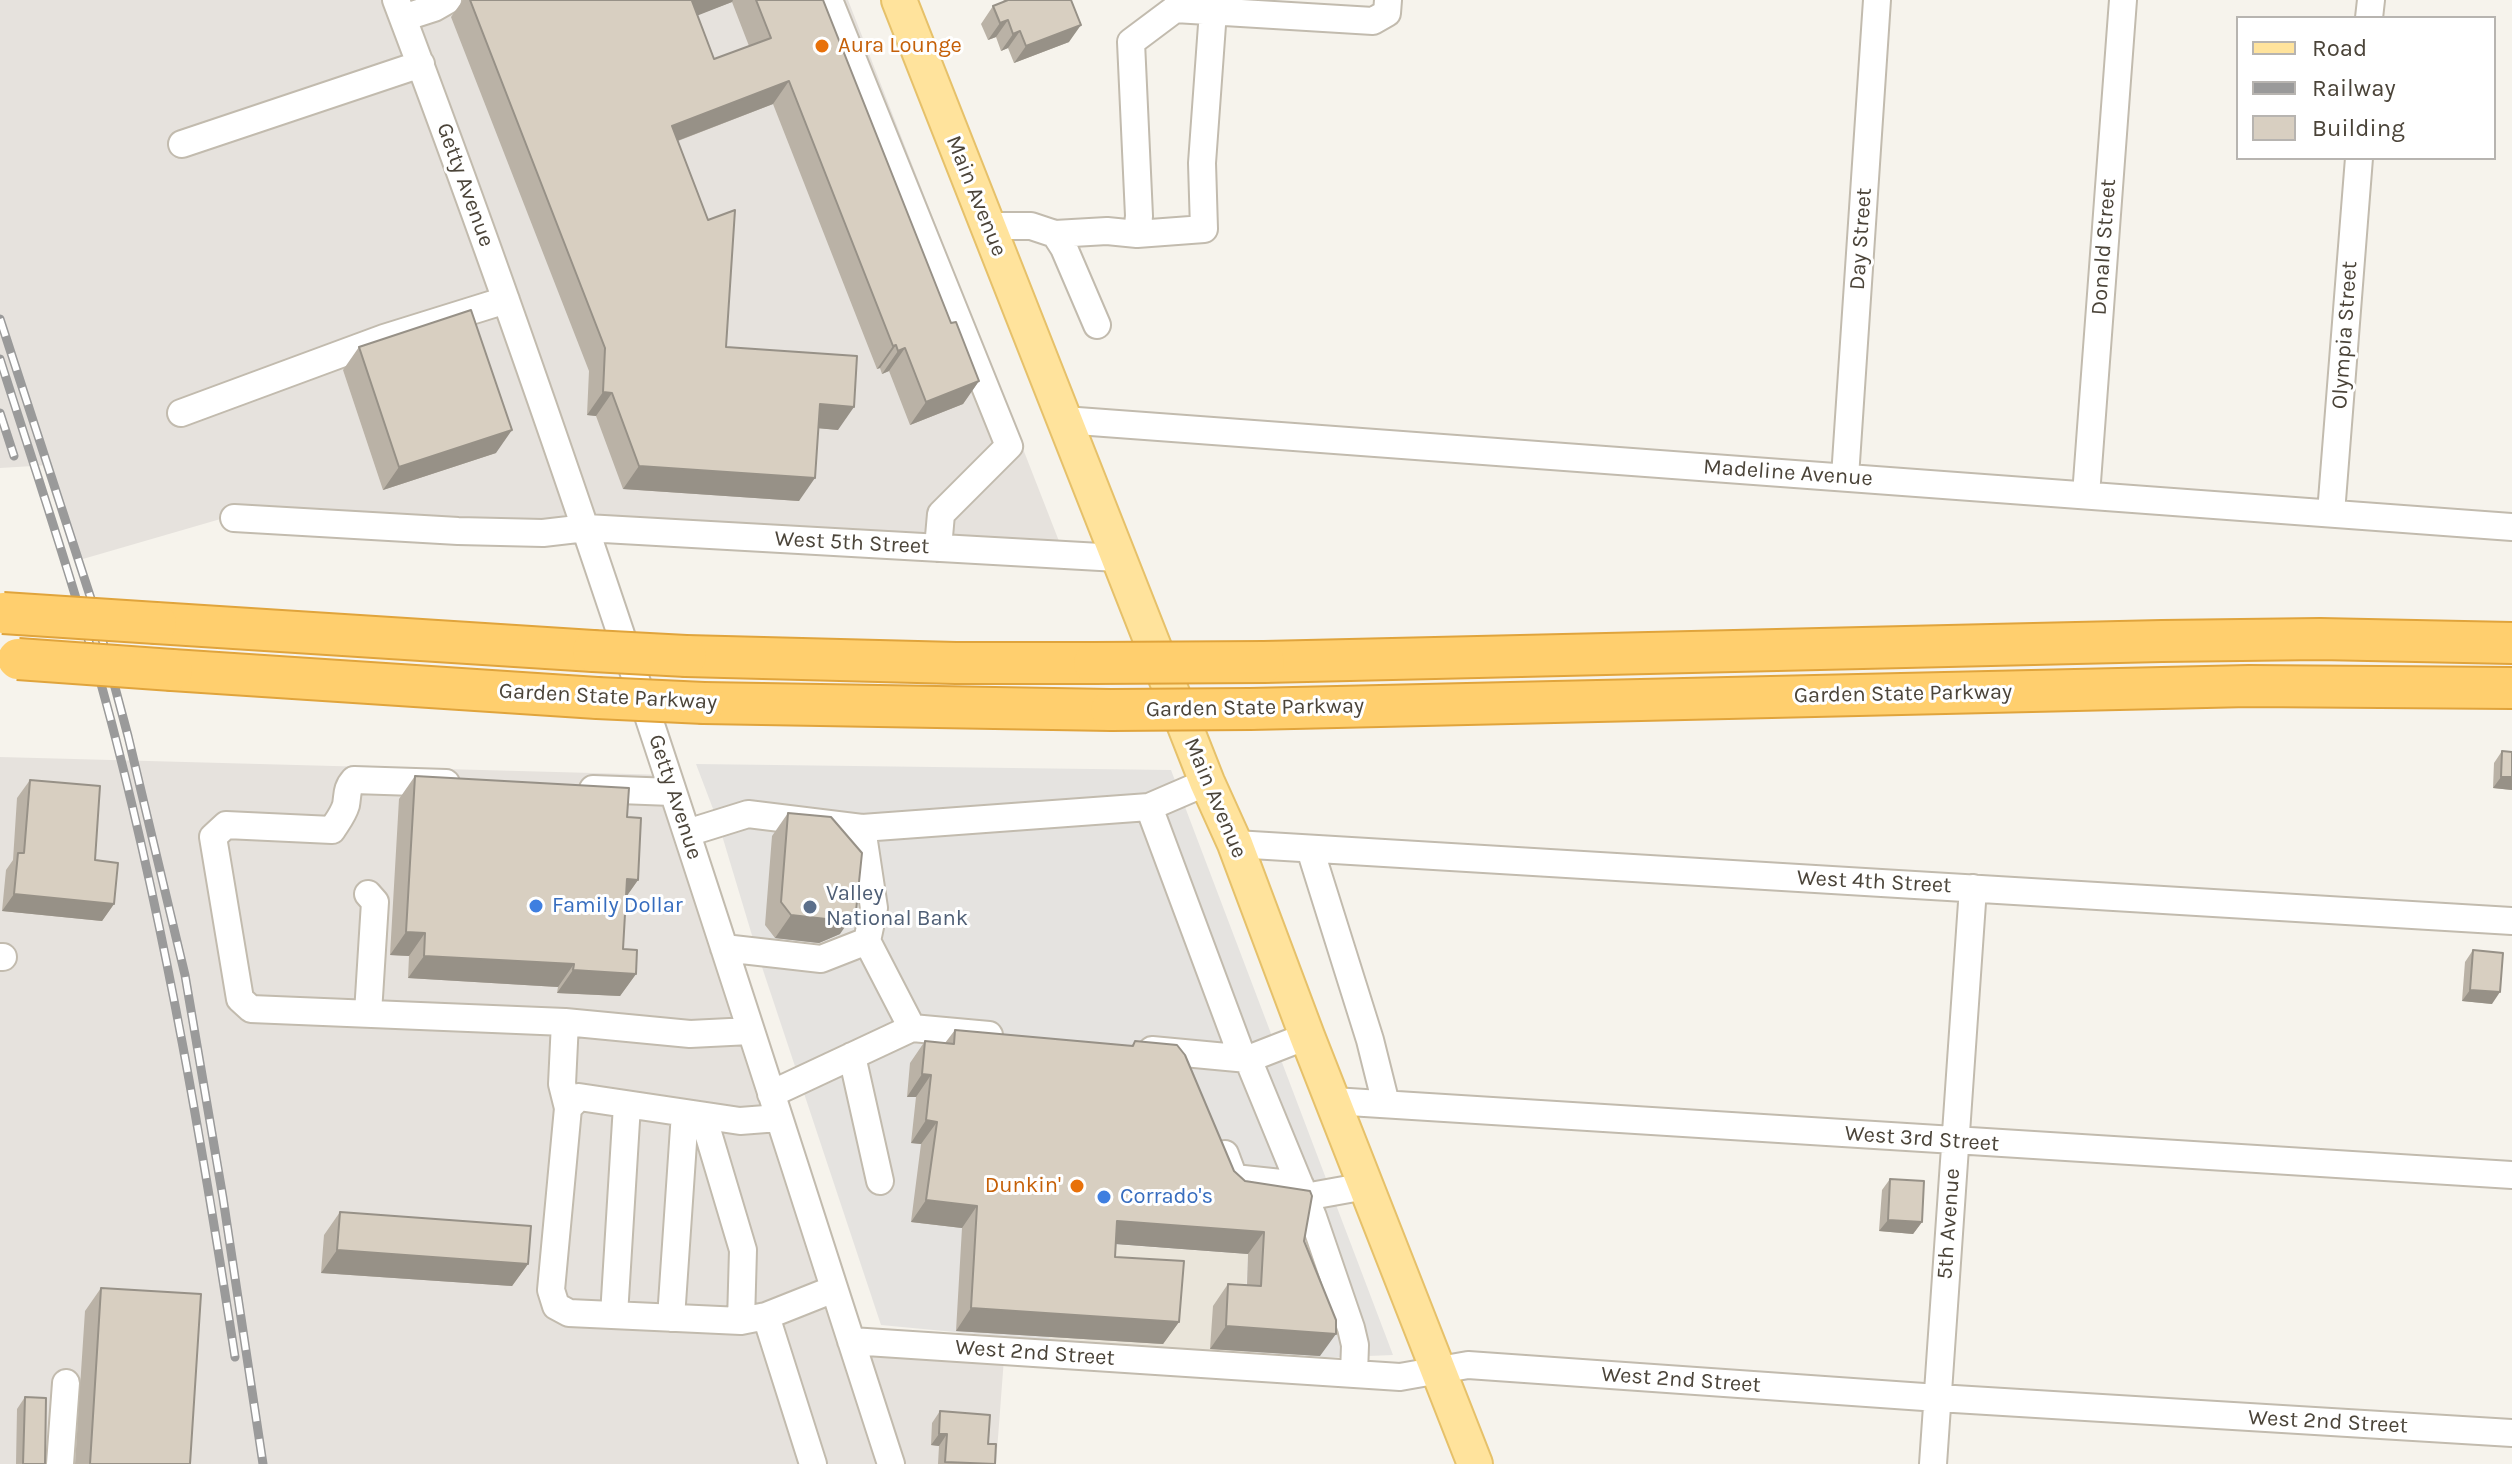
<!DOCTYPE html>
<style>
body{margin:0}
#map{position:relative;width:2512px;height:1464px;overflow:hidden;background:#f6f3ec;font-family:Karla,sans-serif}
canvas{display:block}
.legend{position:absolute;left:2236px;top:16px;width:260px;height:144px;box-sizing:border-box;background:#fff;border:2px solid #b7b4b0;margin:0;padding:10px 14px;list-style:none;font-size:24px;color:#4b4439}
.legend li{display:flex;align-items:center;gap:16px;height:40px}
.legend b{width:40px;border:2px solid #b7b4b0}
</style>
<div id="map">
<canvas width="2512" height="1464"></canvas>
<ul class="legend">
<li><b style="height:10px;background:#ffe39c"></b>Road</li>
<li><b style="height:10px;background:#9a9a9a"></b>Railway</li>
<li><b style="height:22px;background:#d8cfc1"></b>Building</li>
</ul>
</div>
<script>
const context = document.querySelector('canvas').getContext('2d');
context.lineJoin = 'round';
function fillPath(path, color) {
  context.fillStyle = color;
  context.fill(path, 'evenodd');
}
function stroke(path, color, width, dash) {
  context.strokeStyle = color;
  context.lineWidth = width;
  context.lineCap = dash ? 'butt' : 'round';
  context.setLineDash(dash || []);
  context.stroke(path);
}
function write(font, color, halo, rows, align = 'center') {
  context.font = font + ' Karla,sans-serif';
  context.lineWidth = 6;
  context.setLineDash([]);
  context.textBaseline = 'middle';
  context.strokeStyle = halo;
  context.fillStyle = color;
  for (const [text, x, y, turn = 0] of rows) {
    context.save();
    context.translate(x, y);
    context.rotate((+turn || 0) * Math.PI / 180);
    context.textAlign = isNaN(turn) ? turn : align;
    if (halo) context.strokeText(text, 0, 0);
    context.fillText(text, 0, 0);
    context.restore();
  }
}
fillPath(new Path2D(`
 M1053,1240L1248,1254L1243,1354L1049,1341Z`), '#eae5da');
fillPath(new Path2D(`
 M0,0H848L1064,554L224,518L76,561L50,465L0,468Z
 M0,757L667,775L861,1338L1005,1345L996,1464H0Z`), '#e6e2dd');
fillPath(new Path2D(`
 M696,764L1171,770L1393,1355L1320,1358L1243,1354L1248,1254L1054,1240L1049,1341L881,1325L757,952L718,822Z`), '#e5e3e0');
const minor = new Path2D(`
 M396,0C579,482 732,974 891,1464
 M829,0L1009,446L941,514L938,548
 M1213,11L1202,163L1204,229L1137,234L1139,216L1131,42L1175,9L1373,21L1387,13L1388,0
 M403,18L434,8L448,0
 M2369,18L2371,0
 M182,144L421,64
 M988,226H1031L1055,234L1064,248L1097,325
 M1055,234L1107,231L1137,234
 M181,413L384,338L506,300
 M1064,420L2512,527
 M1845,477L1877,0
 M2086,495L2123,0
 M2331,513L2359,158
 M234,518L458,531L543,533L586,528L1118,558
 M446,783L354,780C346,789 348,794 346,805C343,815 337,822 332,830L226,825L213,837L240,999L251,1009L565,1022L562,1084L568,1108
 M593,789L672,792
 M1149,807L1207,782
 M687,833L748,814L862,828L1149,807L1243,1059
 M1235,844L2512,921
 M1310,849L1370,1040L1386,1104
 M867,941L912,1028
 M724,948L821,959L867,941L874,908L862,828
 M0,957H3
 M368,1013L375,902L368,894
 M565,1022L690,1034L750,1031
 M1152,1050L1248,1059L1307,1036
 M852,1056L880,1181
 M1248,1059L1313,1217L1351,1328L1355,1345L1354,1374
 M771,1094L912,1028L989,1035
 M1333,1101L2512,1175
 M703,1116L743,1250L741,1321
 M779,1118L740,1121L579,1097L568,1108L551,1290L556,1306L569,1313L741,1321L766,1316L834,1289
 M1225,1154L1234,1178L1300,1185
 M1305,1197L1366,1186
 M614,1315L627,1105
 M766,1316L813,1464
 M671,1318L685,1113
 M851,1341L1400,1377L1468,1365L1938,1398L2512,1433
 M60,1464L66,1383
 M1933,1464L1973,888`);
const major = new Path2D(`
 M899,0L1207,782L1235,844L1307,1036L1475,1464`);
const highway = new Path2D(`
 M156,623L593,651
 M686,656L956,663H1094
 M1264,662L2162,641L2320,639L2512,643
 M172,670L597,698
 M704,703L1111,710
 M1250,709L2249,686L2512,688`);
stroke(minor, '#c2bbae', 30);
stroke(major, '#e6c16a', 38);
stroke(highway, '#e0a43c', 44);
stroke(minor, '#fff', 26);
stroke(major, '#ffe39c', 34);
stroke(highway, '#ffcf6e', 40);
const rail = new Path2D(`
 M0,319L93,605L128,736L185,975L223,1198L263,1464
 M0,359C40,485 83,611 116,740C168,943 203,1150 235,1357
 M0,413L14,456`);
stroke(rail, '#9a9a9a', 9);
stroke(rail, '#fff', 6, [18]);
const highwayBridge = new Path2D(`
 M3,613L156,623
 M593,651L686,656
 M18,659L172,670
 M1094,663L1264,662
 M597,698L704,703
 M1111,710L1250,709`);
stroke(highwayBridge, '#e0a43c', 44, []);
stroke(highwayBridge, '#ffcf6e', 40);
fillPath(new Path2D(`
 M463,0H823L951,323L979,381L963,404L910,425L889,371L882,374L880,368L877,369L773,104L678,141L726,347L838,430L819,428L799,501L623,489L596,416L587,415L589,371L451,17ZM732,2L749,46L714,59L697,15Z
 M1004,0H1071L1069,42L1014,63L1008,48L1001,51L996,37L988,40L981,24L993,6L1002,3Z
 M359,347L496,453L383,490L343,370Z
 M2502,751L2512,752V790L2493,788L2494,763Z
 M415,776L627,817L638,880L626,896L623,949L636,974L620,996L557,993L558,987L408,978L409,956L390,955L399,799Z
 M30,780L95,860L114,904L102,921L2,911L6,870L13,860L17,798Z
 M788,813L840,934L819,943L775,938L765,925L772,836Z
 M2473,950L2492,1004L2462,1001L2465,962Z
 M955,1030L1131,1046L1135,1041L1234,1171L1304,1241L1320,1356L1210,1349L1213,1306L1228,1284L1247,1285L1248,1254L1116,1244L1115,1257L1179,1322L1163,1344L956,1331L962,1228L911,1222L921,1144L911,1143L916,1097H907L910,1063L925,1041L945,1043Z
 M1890,1179L1922,1222L1913,1234L1879,1231L1882,1190Z
 M340,1212L528,1264L512,1286L321,1273L324,1235Z
 M101,1288L190,1464H75L85,1311Z
 M25,1397L45,1464H16L17,1409Z
 M940,1411L995,1464H938L939,1446L931,1445L932,1423Z`), '#bab2a6');
fillPath(new Path2D(`
 M694,0H733L732,2L676,24L692,1Z
 M1008,20L996,37L988,40L1000,23Z
 M1081,25L1069,42L1014,63L1026,46Z
 M1020,31L1008,48L1001,51L1013,34Z
 M789,81L773,104L656,149L672,126Z
 M896,345L880,368L877,369L893,346Z
 M905,348L889,371L882,374L898,351Z
 M979,381L963,404L910,425L926,402Z
 M603,392L612,393L596,416L587,415Z
 M820,404L854,407L838,430L804,427Z
 M512,430L496,453L383,490L399,467Z
 M639,466L815,478L799,501L623,489Z
 M2501,777H2512V790L2493,788Z
 M627,879L638,880L622,903Z
 M14,894L114,904L102,921L2,911Z
 M856,911L840,934L819,943L775,938L791,915Z
 M406,932L425,933L409,956L390,955Z
 M424,956L574,964L558,987L408,978Z
 M573,970L636,974L620,996L557,993Z
 M2470,990L2500,992L2492,1004L2462,1001Z
 M922,1074L931,1075L916,1097H907Z
 M926,1120L937,1122L921,1144L911,1143Z
 M926,1200L977,1206L962,1228L911,1222Z
 M1888,1220L1922,1222L1913,1234L1879,1231Z
 M1117,1221L1264,1232L1248,1254L1102,1243Z
 M337,1250L528,1264L512,1286L321,1273Z
 M971,1308L1179,1322L1163,1344L956,1331Z
 M1226,1326L1336,1334L1320,1356L1210,1349Z
 M939,1434H947L939,1446L931,1445Z`), '#979187');
const building = new Path2D(`
 M470,0H694L692,1L714,59L771,38L756,0H823L951,323L956,322L979,381L926,402L905,348L898,351L896,345L893,346L789,81L672,126L708,220L735,210L726,347L857,356L854,407L820,404L815,478L639,466L612,393L603,392L605,348Z
 M1008,0H1071L1081,25L1026,46L1020,31L1013,34L1008,20L1000,23L993,6Z
 M471,310L512,430L399,467L359,347Z
 M2502,751L2512,752V777H2501Z
 M415,776L629,788L627,817L641,818L638,880L627,879L623,949L637,950L636,974L573,970L574,964L424,956L425,933L406,932Z
 M30,780L100,786L95,860L118,863L114,904L14,894L18,853H24Z
 M788,813L831,817L862,853L856,911L835,920L791,915L781,902Z
 M2473,950L2503,953L2500,992L2470,990Z
 M955,1030L1133,1046L1135,1041L1177,1045L1185,1055L1234,1171L1245,1181L1310,1191L1312,1196L1304,1241L1336,1320V1334L1226,1326L1228,1284L1261,1286L1264,1232L1117,1221L1115,1257L1184,1261L1179,1322L971,1308L977,1206L926,1200L937,1122L926,1120L931,1075L922,1074L925,1041L954,1044Z
 M1890,1179L1924,1181L1922,1222L1888,1220Z
 M340,1212L531,1226L528,1264L337,1250Z
 M101,1288L201,1294L190,1464H90Z
 M25,1397L46,1398L45,1464H23Z
 M940,1411L990,1415L988,1444H996L995,1464L945,1462L947,1434H939Z`);
fillPath(building, '#d8cfc1');
stroke(building, '#979187', 2);
for (const [x, y, r, color] of [
 [822,46,8,"#e8710a"],
 [536,906,8,"#3f7fe0"],
 [810,907,8,"#5c6f8a"],
 [1077,1186,8,"#e8710a"],
 [1104,1197,8,"#3f7fe0"]
]) {
  const dot = new Path2D();
  dot.arc(x, y, r, 0, 2 * Math.PI);
  context.fillStyle = color;
  context.fill(dot);
  stroke(dot, '#fff', 3);
}
write('22px', '#c56008', '#fff', [
 ["Aura Lounge",838,46],
 ["Dunkin'",1061,1186,"right"]
], 'left');
write('22px', '#4b4439', '#fff', [
 ["Getty Avenue",465,185,70],
 ["Main Avenue",976,196,68],
 ["Day Street",1861,239,-86],
 ["Donald Street",2104,247,-86],
 ["Olympia Street",2345,335,-86],
 ["Madeline Avenue",1788,473,4],
 ["West 5th Street",852,543,3],
 ["Garden State Parkway",1903,694,-1],
 ["Garden State Parkway",608,697,3],
 ["Garden State Parkway",1255,708,-1],
 ["Getty Avenue",675,797,72],
 ["Main Avenue",1215,798,67],
 ["West 4th Street",1874,882,3],
 ["West 3rd Street",1922,1139,4],
 ["5th Avenue",1949,1224,-86],
 ["West 2nd Street",1035,1353,4],
 ["West 2nd Street",1681,1380,4],
 ["West 2nd Street",2328,1422,3]
]);
write('22px', '#4e5e75', '#fff', [
 ["Valley",826,894],
 ["National Bank",826,919]
], 'left');
write('22px', '#366cbe', '#fff', [
 ["Family Dollar",552,906],
 ["Corrado's",1120,1197]
], 'left');
</script>
